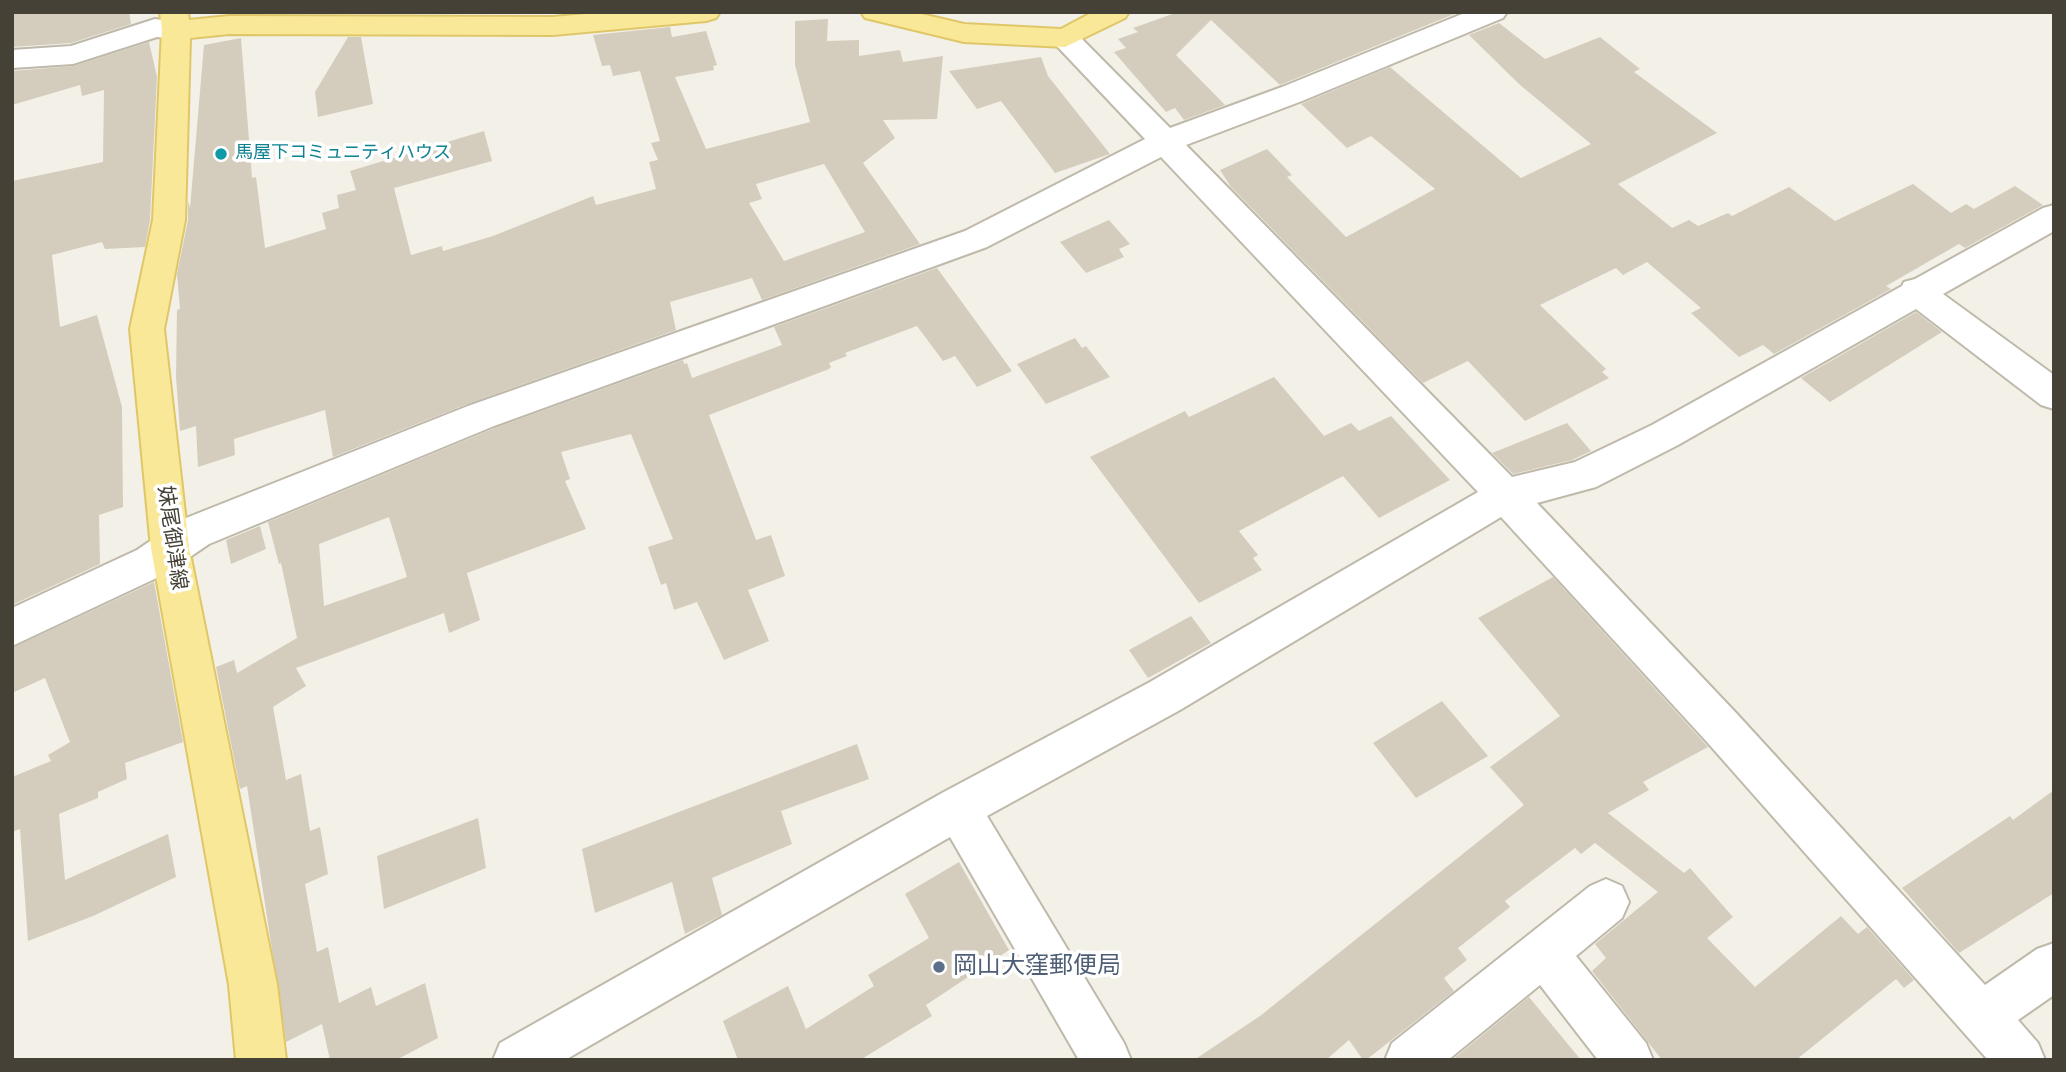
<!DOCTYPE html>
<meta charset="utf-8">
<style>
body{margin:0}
#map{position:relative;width:2066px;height:1072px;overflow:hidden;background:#f3f0e7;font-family:"Titillium Web",sans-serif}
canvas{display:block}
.frame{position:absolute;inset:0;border:14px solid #464136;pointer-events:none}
</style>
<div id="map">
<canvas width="2066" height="1072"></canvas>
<div class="frame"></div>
</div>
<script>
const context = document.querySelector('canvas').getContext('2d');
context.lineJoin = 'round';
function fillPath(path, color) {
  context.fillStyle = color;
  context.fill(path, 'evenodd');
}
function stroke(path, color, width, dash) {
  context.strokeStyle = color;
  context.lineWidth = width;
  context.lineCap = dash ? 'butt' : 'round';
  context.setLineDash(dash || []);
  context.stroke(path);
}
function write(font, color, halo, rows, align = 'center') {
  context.font = font + ' "Titillium Web","Noto Sans JP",sans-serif';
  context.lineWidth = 7;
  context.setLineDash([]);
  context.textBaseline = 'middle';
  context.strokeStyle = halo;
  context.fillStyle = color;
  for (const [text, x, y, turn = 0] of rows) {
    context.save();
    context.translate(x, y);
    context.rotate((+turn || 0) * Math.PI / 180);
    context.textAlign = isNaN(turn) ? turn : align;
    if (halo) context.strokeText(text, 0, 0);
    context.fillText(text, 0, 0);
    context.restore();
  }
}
fillPath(new Path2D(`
 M12,12H129L131,24L71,43L12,47Z
 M1178,12H1459L1280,85L1211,20L1176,55L1225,105L1184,120L1175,108L1166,112L1114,52L1126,48L1118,39L1138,32L1133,28Z
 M828,19L827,41L859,40V56L900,50L903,62L943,56L937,119L883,120L895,138L863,163L920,244L762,300L752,278L670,302L676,330L467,404L333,457L325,410L234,439L235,455L198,467L196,426L180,431L176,377L177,310L180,309L177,274L188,220V201L190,208L204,45L241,38L252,178L256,177L265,248L326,229L322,213L339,208L337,195L356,190L350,171L484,131L492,161L394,188L411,255L442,246L443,251L493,236L593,196L596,205L656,189L649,162L658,160L651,143L660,141L640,71L613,76L610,65L602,66L593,35L670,27L672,37L706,31L717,65L713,66L714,70L675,77L706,149L810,122L795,65V21ZM824,164L865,232L784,261L749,203L762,199L756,184Z
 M1499,23L1545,59L1600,37L1640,69L1634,72L1717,133L1618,184L1672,228L1689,220L1698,226L1728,213L1732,216L1789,187L1835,221L1913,184L1951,213L1966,204L1974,209L2015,186L2043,205L1965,248L1959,244L1886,286L1891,289L1774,354L1763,345L1739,357L1691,313L1701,308L1647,262L1623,275L1616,268L1540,305L1606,369L1602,372L1609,378L1525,421L1468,361L1423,383L1231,187L1220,170L1267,149L1292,175L1287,177L1346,237L1435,189L1371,136L1347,148L1301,104L1390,67L1521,178L1591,144L1519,84L1469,35Z
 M348,37H361L373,104L318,117L315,92Z
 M149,42L157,77L150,220L145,247L105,249L102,242L52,255L60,327L97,315L122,407L123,507L99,515L100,564L12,605V181L103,162L104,90L82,96L80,85L12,105V71L74,66Z
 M1041,57L1048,76L1110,154L1055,173L1001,101L977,109L949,71Z
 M1109,220L1130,244L1119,249L1124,257L1086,273L1060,242Z
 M937,268L1012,371L977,387L955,356L943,361L917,326L845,353L847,356L829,363L831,367L829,369L709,415L756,540L771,535L785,576L748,590L769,641L724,660L697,602L674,610L666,583L661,585L648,547L673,539L631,434L561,452L570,479L565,481L586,529L467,573L480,620L449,633L444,613L296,668L306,686L273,707L286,780L301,774L310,831L320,827L328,874L305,884L317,952L328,947L339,1003L371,987L376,1006L425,983L438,1038L396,1060H330L322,1024L286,1042L247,786L240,789L216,667L234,660L237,673L297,638L281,563L279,564L268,522L495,428L683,360L684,364L687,363L692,378L782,345L774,327ZM389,517L407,577L324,606L319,544Z
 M1916,312L1942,332L1830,402L1801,378Z
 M1075,338L1082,348L1086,346L1110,377L1046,404L1017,364Z
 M1274,377L1324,436L1351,423L1359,431L1391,416L1450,480L1379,518L1343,476L1239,531L1258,555L1253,558L1262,570L1199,603L1090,457L1185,411L1189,417Z
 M1567,423L1591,451L1572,460L1513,474L1492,453Z
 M260,526L266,549L231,564L226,540Z
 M1553,577L1708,747L1643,782L1649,790L1608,813L1684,873L1690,868L1733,917L1707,938L1755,987L1841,916L1858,934L1867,927L1914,980L1904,988L1896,979L1796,1060H1662L1592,971L1606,958L1595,944L1658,892L1595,843L1581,854L1575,848L1505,901L1510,907L1458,948L1467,960L1444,978L1454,991L1366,1060H1363L1349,1040L1326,1060H1194L1260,1016L1524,805L1490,767L1560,716L1478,618Z
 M154,582L183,742L125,763L127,779L98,792V798L59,814L65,880L168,834L176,877L93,916L28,941L20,829L12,832V777L51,761L48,755L70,742L45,678L12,693V648Z
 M1191,616L1211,643L1148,678L1129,650Z
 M1442,701L1488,756L1416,798L1373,743Z
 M857,744L869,779L781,811L792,844L712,878L722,915L685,934L672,882L595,913L582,849Z
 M2054,790V893L1959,953L1902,888L2010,816L2013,820Z
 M478,818L486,868L384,909L377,856Z
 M959,862L1009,950L926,1005L932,1016L860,1060H738L723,1021L788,986L806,1029L874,986L868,975L929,938L905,894Z
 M1529,997L1581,1060H1452Z`), '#d4cdbd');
const minor = new Path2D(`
 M1467,12H1507L1503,18L1302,101L1186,145L1512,477L1575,462L1652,425L1902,286L1904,282L1915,279L2043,208L2054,205V231L1943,294L2054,375V409L2041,405L1916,309L1678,445L1596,487L1537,503L1737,714L1985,985L2037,949L2054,943V995L2018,1020L2038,1043L2045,1060H1988L1707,742L1501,517L1180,710L987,816L1124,1043L1131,1060H1079L950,837L565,1060H493L500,1043L942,793L1150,682L1478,492L1161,157L987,247L494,426L209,544L165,574L12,646V608L137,550L181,520L468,406L965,231L1145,139L1055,44L1051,38L1055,32L1065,29L1075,32L1170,128L1282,87Z
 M155,19L186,24L190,30L186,36L176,39L157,37L73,64L12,68V50L71,46Z
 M1606,879L1622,886L1629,902L1622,918L1576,956L1646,1043L1653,1060H1598L1540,985L1448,1060H1385L1392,1043L1590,886Z`);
const major = new Path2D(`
 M160,12H188L189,20L229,16L553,17L607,12H720L716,18L706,21L553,35L229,34L190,38L185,220L164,329L189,548L277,985L286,1060H236L229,985L151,548L130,329L153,220L162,30Z
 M861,12H913L964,24L1061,29L1093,12H1129L1125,18L1065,47L964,42L865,18Z`);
stroke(minor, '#beb9aa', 4);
stroke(major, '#dfc769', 4);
fillPath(minor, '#fff');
fillPath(major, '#fae899');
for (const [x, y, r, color] of [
 [221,154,7,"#0f9aa8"],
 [939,967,7,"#5c6f8a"]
]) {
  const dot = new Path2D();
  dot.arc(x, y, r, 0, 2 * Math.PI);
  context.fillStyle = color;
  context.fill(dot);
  stroke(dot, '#fff', 2.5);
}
write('18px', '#0d838f', '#fff', [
 ["馬屋下コミュニティハウス",235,154]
], 'left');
write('21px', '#464136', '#fff', [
 ["妹尾御津線",171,538,82]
]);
write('24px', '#4e5e75', '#fff', [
 ["岡山大窪郵便局",953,967]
], 'left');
</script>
